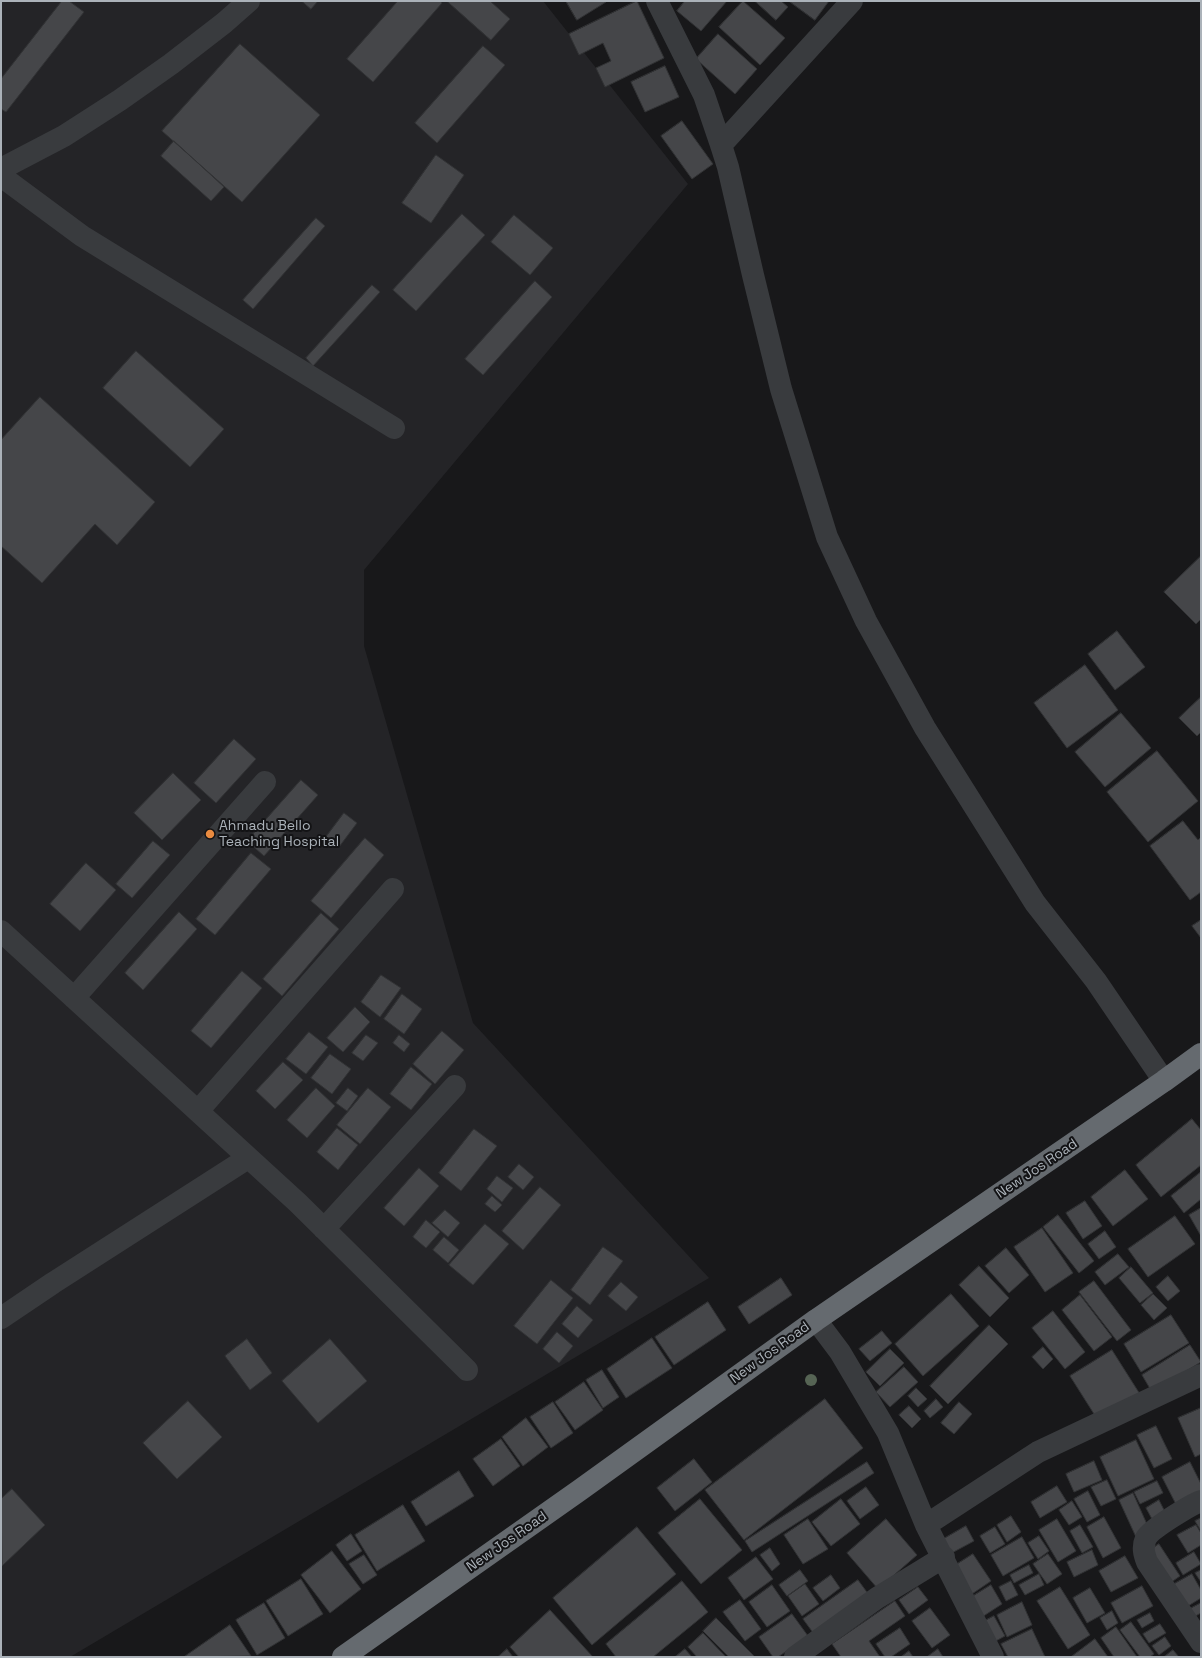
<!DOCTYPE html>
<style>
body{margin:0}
#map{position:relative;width:1202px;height:1658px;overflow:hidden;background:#18181a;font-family:"Space Grotesk",sans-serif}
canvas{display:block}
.frame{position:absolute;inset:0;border:2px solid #abb2b9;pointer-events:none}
</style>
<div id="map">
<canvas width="1202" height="1658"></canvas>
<div class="frame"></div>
</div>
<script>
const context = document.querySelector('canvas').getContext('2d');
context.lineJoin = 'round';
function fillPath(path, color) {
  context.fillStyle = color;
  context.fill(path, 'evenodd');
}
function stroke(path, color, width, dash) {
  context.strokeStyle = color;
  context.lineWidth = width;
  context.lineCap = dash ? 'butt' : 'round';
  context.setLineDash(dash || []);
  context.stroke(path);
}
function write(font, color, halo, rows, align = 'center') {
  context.font = font + ' "Space Grotesk",sans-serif';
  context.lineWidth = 4;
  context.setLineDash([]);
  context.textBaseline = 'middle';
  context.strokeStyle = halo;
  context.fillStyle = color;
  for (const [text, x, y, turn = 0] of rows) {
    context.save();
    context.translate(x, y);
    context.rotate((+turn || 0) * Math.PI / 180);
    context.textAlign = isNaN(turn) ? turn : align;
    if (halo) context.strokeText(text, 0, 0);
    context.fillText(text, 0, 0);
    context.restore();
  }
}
fillPath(new Path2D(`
 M1,1H543L688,184L364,570V646L473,1023L709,1278L70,1657H1Z`), '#242427');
const building = new Path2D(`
 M62,1H69L84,12L6,112L1,109V79Z
 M302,1H318L311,9Z
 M398,1H440L442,3L373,82L347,59Z
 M447,1H490L510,19L491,40Z
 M566,1H605L606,2L577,20Z
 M637,1L664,58L605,87L596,68L611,61L603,43L579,55L569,34Z
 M685,1H727L701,31L677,11Z
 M743,1L785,38L760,65L719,27Z
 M755,1H781L788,7L776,20Z
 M789,1H829L815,20Z
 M718,34L757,69L735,94L696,59Z
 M240,44L320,115L242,202L162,131Z
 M483,46L505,65L437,143L415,123Z
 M665,66L679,97L645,112L631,82Z
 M682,121L713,164L692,179L661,136Z
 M174,141L224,187L211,201L161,156Z
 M436,155L464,175L431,223L402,203Z
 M462,214L485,235L416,311L393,290Z
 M514,215L553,248L530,275L491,242Z
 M316,218L325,226L253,309L243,300Z
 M535,281L552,297L483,375L465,359Z
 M372,285L380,292L313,366L306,358Z
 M136,351L224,429L190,467L103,388Z
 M40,397L155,502L117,545L95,524L42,583L1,546V440Z
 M1201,556V619L1196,624L1164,592Z
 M1117,631L1145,667L1115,690L1088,654Z
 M1085,665L1118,710L1067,748L1034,703Z
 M1201,697V732L1197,736L1179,718Z
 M1121,713L1151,748L1105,787L1075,752Z
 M234,739L256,759L216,803L194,783Z
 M1157,751L1198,801L1148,842L1107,792Z
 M173,773L201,800L162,840L134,813Z
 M301,780L318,795L264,856L247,841Z
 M344,813L357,823L339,847L326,837Z
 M1183,821L1198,840L1201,837V892L1190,900L1150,846Z
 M365,838L384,855L331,918L311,901Z
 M153,841L170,855L132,898L116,884Z
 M251,853L271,869L215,935L196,919Z
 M86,863L116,890L80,931L50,904Z
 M179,912L197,929L143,990L125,973Z
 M321,913L339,929L282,996L263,979Z
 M1201,920V938L1192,926Z
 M242,971L262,988L211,1048L191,1031Z
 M381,975L401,988L380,1017L361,1002Z
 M402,994L422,1009L404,1034L384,1019Z
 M355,1007L370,1022L343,1052L327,1038Z
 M442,1031L464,1050L435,1084L413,1064Z
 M309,1032L328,1047L306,1074L286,1059Z
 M366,1035L378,1043L363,1061L352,1053Z
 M399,1035L410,1044L404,1052L393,1043Z
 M330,1054L351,1069L332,1094L311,1078Z
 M283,1062L303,1080L275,1109L256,1091Z
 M411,1067L432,1084L411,1110L390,1094Z
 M316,1088L335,1106L307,1138L287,1120Z
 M348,1088L358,1096L347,1111L336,1103Z
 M368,1088L391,1107L360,1144L337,1125Z
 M1192,1119L1201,1130V1165L1161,1197L1136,1165Z
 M337,1128L358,1145L338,1170L317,1152Z
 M474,1129L497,1146L461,1191L439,1173Z
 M519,1164L534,1177L523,1190L508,1177Z
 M419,1168L439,1186L404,1226L384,1208Z
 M1125,1170L1148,1199L1113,1226L1091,1197Z
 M1201,1172V1199L1184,1213L1171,1196Z
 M497,1176L513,1188L502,1202L487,1189Z
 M540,1187L561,1205L523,1250L502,1231Z
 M492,1196L502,1205L495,1212L485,1204Z
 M1085,1201L1102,1226L1083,1239L1066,1213Z
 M1201,1208V1236L1189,1215Z
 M445,1210L460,1223L448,1237L432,1223Z
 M1058,1215L1094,1261L1079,1273L1043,1227Z
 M1175,1216L1195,1244L1148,1277L1128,1249Z
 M426,1220L440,1232L426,1248L413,1237Z
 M485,1224L509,1244L473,1285L449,1265Z
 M1042,1228L1073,1273L1045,1292L1014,1247Z
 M1105,1231L1116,1247L1099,1259L1088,1244Z
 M444,1237L459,1250L448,1263L433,1250Z
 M603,1247L623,1261L590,1305L571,1290Z
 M1006,1248L1029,1275L1009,1293L985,1266Z
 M1118,1254L1129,1267L1105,1285L1095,1272Z
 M979,1266L1009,1298L990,1317L959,1285Z
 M1131,1267L1153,1293L1140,1303L1119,1278Z
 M1168,1276L1180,1291L1168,1301L1156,1287Z
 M781,1278L792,1295L749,1324L738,1307Z
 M551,1280L573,1298L537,1344L514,1326Z
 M1094,1281L1131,1330L1117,1341L1079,1292Z
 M621,1282L638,1297L626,1311L608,1296Z
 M951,1294L979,1326L923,1376L895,1344Z
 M1153,1294L1167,1308L1154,1320L1141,1305Z
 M1080,1295L1112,1337L1094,1351L1062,1310Z
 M708,1302L726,1330L674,1365L655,1337Z
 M577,1306L593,1320L578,1338L562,1324Z
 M1053,1311L1085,1352L1065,1369L1032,1328Z
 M1171,1315L1189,1343L1141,1372L1124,1344Z
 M989,1325L1008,1344L948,1404L930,1386Z
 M882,1331L892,1343L870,1361L859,1349Z
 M557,1332L573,1346L559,1363L543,1349Z
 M652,1338L672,1368L626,1398L607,1369Z
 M247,1339L272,1373L250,1390L225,1356Z
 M330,1339L367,1381L318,1423L282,1381Z
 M1190,1345L1201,1362L1152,1392L1142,1375Z
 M1043,1347L1053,1359L1043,1369L1032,1357Z
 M890,1349L904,1363L880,1386L866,1372Z
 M1112,1350L1143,1399L1101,1425L1070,1376Z
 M904,1367L918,1382L890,1407L876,1392Z
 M602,1370L619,1397L603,1408L586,1380Z
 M584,1382L603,1410L575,1430L555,1402Z
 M916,1388L927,1399L918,1407L908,1396Z
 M825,1399L863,1448L744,1540L705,1490Z
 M936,1399L943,1407L930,1418L924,1411Z
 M188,1401L222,1437L177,1479L143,1443Z
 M553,1402L573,1433L551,1448L530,1417Z
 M959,1402L972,1414L954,1434L941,1423Z
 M909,1406L921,1419L912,1428L899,1415Z
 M1201,1408V1454L1195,1457L1178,1418Z
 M526,1418L548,1447L523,1466L502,1437Z
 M1156,1426L1172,1459L1154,1468L1137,1435Z
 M501,1439L520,1466L493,1486L473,1459Z
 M1136,1440L1154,1479L1118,1496L1100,1457Z
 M694,1459L712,1482L675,1511L657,1488Z
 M1094,1461L1102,1480L1074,1492L1066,1474Z
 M867,1462L874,1473L752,1552L745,1541Z
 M1190,1462L1201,1484V1507L1182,1516L1162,1477Z
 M459,1471L474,1496L426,1526L411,1502Z
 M1107,1480L1116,1499L1101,1506L1091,1487Z
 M1157,1481L1163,1493L1140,1504L1134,1492Z
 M1057,1486L1067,1502L1040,1518L1031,1502Z
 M866,1487L879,1505L860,1519L847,1501Z
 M12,1489L45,1525L2,1566L1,1499Z
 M1088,1491L1100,1515L1087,1522L1074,1499Z
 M1133,1493L1150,1531L1136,1537L1119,1500Z
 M700,1499L742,1550L701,1584L658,1533Z
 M841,1499L860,1524L831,1546L812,1522Z
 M1159,1500L1165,1512L1152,1519L1146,1508Z
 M1072,1501L1082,1517L1069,1525L1059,1510Z
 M403,1505L425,1541L377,1571L355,1535Z
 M1011,1516L1021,1532L1007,1542L997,1525Z
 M1104,1517L1121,1548L1103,1558L1087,1527Z
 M1201,1518V1531L1195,1521Z
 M808,1519L828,1549L803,1564L784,1535Z
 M886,1519L917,1555L878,1589L847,1553Z
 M1057,1519L1076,1551L1058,1562L1039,1530Z
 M1080,1525L1093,1547L1082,1553L1070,1531Z
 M1196,1525L1201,1533V1545L1188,1553L1177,1535Z
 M966,1526L974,1541L948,1555L940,1541Z
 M637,1527L676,1574L592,1645L553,1598Z
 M995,1527L1005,1544L990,1553L980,1536Z
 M351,1534L362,1551L347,1561L336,1545Z
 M1039,1536L1049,1551L1038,1559L1028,1543Z
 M1022,1537L1034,1558L1003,1576L991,1555Z
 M1159,1544L1180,1576L1163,1588L1141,1556Z
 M770,1548L780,1564L772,1571L760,1555Z
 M1092,1550L1098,1565L1074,1577L1067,1562Z
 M332,1551L361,1589L330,1613L301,1575Z
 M1194,1552L1201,1564L1183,1575L1176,1563Z
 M973,1554L991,1581L969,1596L951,1568Z
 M1048,1554L1062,1574L1047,1584L1033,1564Z
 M364,1555L377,1575L363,1584L349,1564Z
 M1125,1556L1138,1578L1111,1592L1099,1571Z
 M756,1557L773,1579L744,1600L728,1578Z
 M1029,1565L1033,1573L1014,1583L1010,1575Z
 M800,1570L808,1581L787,1596L779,1585Z
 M1201,1570V1582L1195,1573Z
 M1039,1574L1044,1585L1025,1595L1019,1585Z
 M1192,1574L1201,1590V1598L1180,1611L1167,1588Z
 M831,1575L840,1588L823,1601L813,1588Z
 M301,1579L323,1614L288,1636L266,1601Z
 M858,1580L869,1595L814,1634L803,1619Z
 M682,1581L708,1612L653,1657H616L606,1644Z
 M1011,1581L1018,1595L1006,1601L999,1587Z
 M805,1584L819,1604L802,1616L788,1596Z
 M772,1585L790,1611L767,1627L749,1602Z
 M991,1585L1002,1604L982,1617L970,1598Z
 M1142,1586L1153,1606L1122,1623L1111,1603Z
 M918,1587L928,1600L909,1614L899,1600Z
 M1060,1587L1090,1635L1068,1649L1037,1601Z
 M1090,1588L1105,1613L1087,1623L1073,1598Z
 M740,1600L761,1629L745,1641L723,1612Z
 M895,1601L905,1616L869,1641L880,1657H841L832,1644Z
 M1022,1602L1032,1625L1007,1637L997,1615Z
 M264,1603L285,1638L257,1655L236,1620Z
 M1201,1603V1613L1188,1620L1184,1612Z
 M930,1608L950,1635L932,1648L912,1621Z
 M550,1610L593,1657H519L510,1647Z
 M1112,1611L1118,1623L1107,1630L1100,1618Z
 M1150,1613L1154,1621L1142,1628L1137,1620Z
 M792,1614L808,1636L778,1657H773L759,1637Z
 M994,1616L1005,1636L992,1643L981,1623Z
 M716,1618L755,1657H729L703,1631Z
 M1131,1622L1154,1654L1150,1657H1140L1120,1630Z
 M1160,1624L1166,1633L1149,1643L1143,1634Z
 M230,1625L251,1656L184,1657Z
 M1116,1627L1137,1657H1114L1101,1638Z
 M900,1628L910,1644L891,1657H885L876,1644Z
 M1032,1629L1045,1657H1008L1001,1644Z
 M703,1633L726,1657H697L688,1647Z
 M1165,1637L1171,1646L1159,1655L1152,1646Z
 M1095,1639L1108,1657H1071Z
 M507,1649L513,1657H498Z
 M685,1649L692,1657H675Z
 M938,1649L943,1657H927Z
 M1173,1650L1179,1657H1164Z
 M909,1651L913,1657H901Z`);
fillPath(building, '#454649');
stroke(building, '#323335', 1);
stroke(new Path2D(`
 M657,1L704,95L721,145L728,167L753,275L781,389L827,537L866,621L925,728L1035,903L1096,981L1164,1081
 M721,145L852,1
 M1,169L64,136L120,100L171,64L224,23L249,1
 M1,176L82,236L394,428
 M1,931L298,1203L467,1370
 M74,998L265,782
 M198,1111L393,889
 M324,1229L455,1086
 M1,1318L53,1283L248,1158
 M816,1320L840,1352L888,1433L926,1525L993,1657
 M1201,1501C1190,1505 1151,1529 1146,1538C1142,1547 1144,1554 1147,1562L1201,1642
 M926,1525L1038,1452L1201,1375
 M795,1657L877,1598L944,1557`), '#393b3e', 22);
stroke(new Path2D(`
 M343,1657L580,1490L816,1320L1164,1081L1201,1054`), '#656a6f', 22);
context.fillStyle = '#566454';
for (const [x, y] of [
 [811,1380]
]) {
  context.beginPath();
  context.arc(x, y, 6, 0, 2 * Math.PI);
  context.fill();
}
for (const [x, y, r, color] of [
 [210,834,5,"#e98b40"]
]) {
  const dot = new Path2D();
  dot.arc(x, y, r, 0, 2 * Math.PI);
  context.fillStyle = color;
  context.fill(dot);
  stroke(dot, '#131315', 1.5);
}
write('14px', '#abb2b9', '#131315', [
 ["Ahmadu Bello",219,826],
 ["Teaching Hospital",219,842]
], 'left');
write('14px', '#abb2b9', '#131315', [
 ["New Jos Road",1037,1169,-34],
 ["New Jos Road",770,1353,-36],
 ["New Jos Road",507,1542,-35]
]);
</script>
